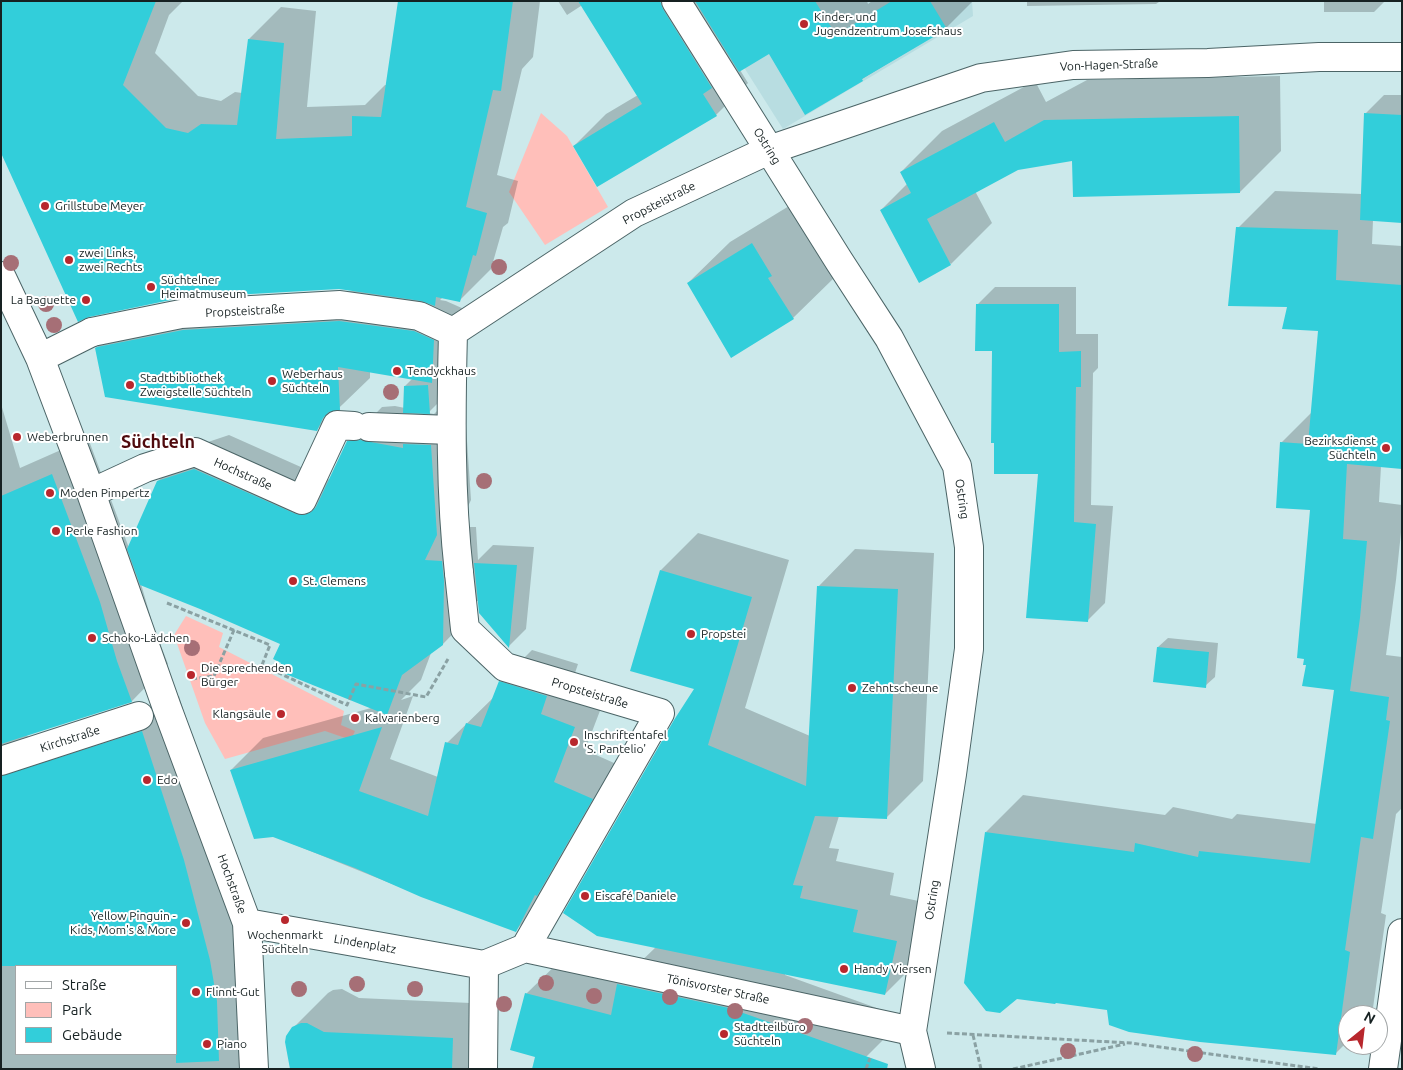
<!DOCTYPE html>
<meta charset="utf-8">
<style>
body{margin:0}
#map{position:relative;width:1403px;height:1070px;overflow:hidden;background:#cce9eb;font-family:Ubuntu,sans-serif}
canvas{display:block}
.frame{position:absolute;inset:0;border:2px solid #162122;pointer-events:none}
.legend{position:absolute;left:15px;top:965px;width:162px;height:90px;box-sizing:border-box;background:#fff;border:1px solid #a2a6a7;margin:0;padding:6px 9px;list-style:none;font-size:15px;color:#162122}
.legend li{display:flex;align-items:center;gap:10px;height:25px}
.legend b{width:25px;border:1px solid #a2a6a7}
.north{position:absolute;left:1338px;top:1005px;width:50px;height:50px;box-sizing:border-box;background:#fff;border:1px solid #a2a6a7;border-radius:50%;rotate:29deg;font-size:14px;font-weight:700;line-height:20px;text-align:center;color:#162122}
.north::after{content:'';display:block;margin:auto;width:18px;height:22px;background:#b8272d;clip-path:polygon(50% 0,100% 100%,50% 72%,0 100%)}
</style>
<div id="map">
<canvas width="1403" height="1070"></canvas>
<div class="frame"></div>
<ul class="legend">
<li><b style="height:6px;background:#fff"></b>Straße</li>
<li><b style="height:14px;background:#ffbfba"></b>Park</li>
<li><b style="height:14px;background:#32ceda"></b>Gebäude</li>
</ul>
<div class="north">N</div>
</div>
<script>
const context = document.querySelector('canvas').getContext('2d');
context.lineJoin = 'round';
function fillPath(path, color) {
  context.fillStyle = color;
  context.fill(path, 'evenodd');
}
function stroke(path, color, width, dash) {
  context.strokeStyle = color;
  context.lineWidth = width;
  context.lineCap = dash ? 'butt' : 'round';
  context.setLineDash(dash || []);
  context.stroke(path);
}
function write(font, color, halo, rows, align = 'center') {
  context.font = font + ' Ubuntu,sans-serif';
  context.lineWidth = 4;
  context.setLineDash([]);
  context.textBaseline = 'middle';
  context.strokeStyle = halo;
  context.fillStyle = color;
  for (const [text, x, y, turn = 0] of rows) {
    context.save();
    context.translate(x, y);
    context.rotate((+turn || 0) * Math.PI / 180);
    context.textAlign = isNaN(turn) ? turn : align;
    if (halo) context.strokeText(text, 0, 0);
    context.fillText(text, 0, 0);
    context.restore();
  }
}
fillPath(new Path2D(`
 M702,1H972L973,16L783,129Z`), '#b8dde1');
fillPath(new Path2D(`
 M541,113L567,136L608,207L545,245L509,192Z
 M186,616L223,633L219,647L344,711L341,725L355,731L351,740L325,731L225,759L205,723L174,635Z`), '#ffbfba');
fillPath(new Path2D(`
 M1,1H183L169,15L155,53L198,96L221,101L235,92L242,93L249,39L281,7L316,11L307,107L365,105L385,85H387L400,1H540L533,57L522,69L497,175L518,181L508,223L503,227L491,269L459,301L443,297L440,300L446,301L464,309L448,393L428,413L434,414L438,410L465,411L471,500L458,527H476L478,560L493,545L534,547L526,629L509,646L479,601H477V609L443,644L431,653L421,680L401,700L413,696L390,759L438,777L447,743L495,696L500,682L532,650L578,664L572,682L606,695L585,750L623,767L548,898L516,930L422,896L273,836L231,770L263,738L371,708L283,662L282,643L200,608L141,584L153,625L168,664L132,701L26,735L35,740H43L179,696L220,824L256,1069H1V404L20,468L88,438L129,548L158,481L193,447L229,435L330,480L348,442L382,407L395,406L405,408V386L413,378L370,371V378L316,430L96,348L127,318L215,299L353,291L354,290ZM16,966H176V1054H16Z
 M558,1H867L868,4L872,1H973L946,28L806,113L769,52L740,70L748,83L716,115L598,185L574,146L606,114L638,95L584,4L567,15Z
 M1027,1H1185L1159,2L1156,4L1027,6Z
 M1324,1H1401H1385L1374,12H1324Z
 M1280,76L1281,151L1240,192L1073,159L1018,169L975,191L992,223L951,264L881,210L907,184L901,172L942,131L1035,81L1046,102L1087,80Z
 M1384,95H1402V221L1373,220L1372,244L1402,246V468L1381,466L1379,502L1402,505V523L1396,580L1386,655L1402,657V808L1396,814L1381,913L1386,915L1372,1015H1348V1041L1335,1054L1108,1009L986,832L1023,795L1165,815L1173,807L1232,819L1237,814L1317,824L1336,689L1307,663L1311,509L1281,443L1312,412L1320,330L1288,306L1238,228L1275,191L1362,194L1365,114Z
 M794,203L835,277L793,318L688,283L730,242Z
 M995,287H1076V334H1098V368L1093,373L1091,505L1113,506L1105,603L1087,621L1039,473L977,305Z
 M698,533L789,560L745,708L810,736L818,587L855,549L934,553L923,781L886,818L839,816L829,848L839,849L836,861L894,873L890,895L933,904L922,957L885,994L785,973V975L896,1015L889,1034L854,1069L537,1056L526,994L566,955L631,971L656,947L696,689L661,570Z
 M1168,638L1218,643L1215,677L1205,686L1154,681L1158,647Z
 M342,989L359,998L493,1004L490,1069H292L293,1028L328,993L333,990Z`), '#0003');
fillPath(new Path2D(`
 M1,1H156L123,85L166,128L188,133L201,124L237,125L248,39L284,43L276,139L352,136V116L381,117L398,1H513L501,91L493,90L466,207L487,213L476,256L473,255L460,302L436,297L435,306L421,301L339,289L180,298L89,317L78,322L1,153Z
 M578,1H660L663,9L712,88L703,94L717,116L597,187L573,146L642,104Z
 M695,1H815L836,35L892,1H930L947,29L862,79L863,81L805,115L769,54L739,72Z
 M1364,113L1402,115V223L1360,220Z
 M1239,116L1240,193L1073,197L1072,161L1018,170L927,219L951,265L919,283L880,210L911,193L900,172L994,122L1005,142L1044,120Z
 M1236,227L1338,230L1336,280L1402,285V469L1347,464L1343,539L1367,541L1360,618L1350,691L1389,697L1386,720L1390,721L1373,839L1361,837L1345,950L1350,952L1336,1055L1200,1042L1129,1032L1109,1025L1107,1010L1056,1003L1055,1004L1017,999L1000,1013L986,1011L964,983L985,832L1134,852L1135,843L1198,857L1199,851L1310,863L1334,690L1302,686L1306,665H1303L1304,659L1297,658L1310,510L1276,508L1280,442L1308,444L1318,331L1282,329L1287,307L1228,306Z
 M752,243L772,276L768,278L794,319L731,358L687,283Z
 M976,304H1059V352L1081,351V387H1076L1074,522L1096,524L1088,622L1026,618L1038,474H994V443H991L992,351H975Z
 M339,321L414,331L434,340L432,383L338,367L340,410L329,412L323,418L317,431L105,397L95,348L97,347L183,330Z
 M428,385L430,414L403,413L404,386Z
 M360,440L403,448V444L431,445L437,535L425,560L442,561L444,581L443,645L402,675L387,715L278,671L281,663L273,659L280,644L200,609L140,585L127,549L157,481L194,469L296,514L304,515L311,512L316,507L347,441Z
 M52,474L100,602L117,661L132,702L1,744V496Z
 M474,563L517,565L509,648L479,613Z
 M660,570L752,597L708,745L806,786L817,586L898,589L887,819L815,816L793,885L803,886L800,898L858,910L853,932L897,941L885,995L597,936L563,913L674,720L694,689L630,671Z
 M1157,647L1209,652L1206,688L1153,682Z
 M499,681L547,696L541,714L575,727L554,782L593,799L537,896L535,895L516,932L421,897L355,868L273,837L254,839L230,770L382,727L359,791L428,816L445,742L458,745L466,723L481,727Z
 M142,731L184,860L210,960L217,1001L219,1061L176,1063V966H1V776Z
 M617,984L729,1008L888,1064L887,1069H532L535,1057L510,1050L525,993L611,1015Z
 M301,1023H307L324,1032L453,1038L452,1069H290L285,1042L286,1036L292,1027Z`), '#32ceda');
const pedestrian = new Path2D(`
 M1,276L40,358L91,493L167,708L247,923L254,1069
 M40,358L92,332
 M369,427L451,430
 M91,493L145,468L195,452L302,500L337,425L354,426
 M459,573L465,629L505,667L660,713L525,948
 M247,923L484,965L525,948
 M525,948L912,1031
 M483,1069L484,965`);
const minor = new Path2D(`
 M676,1L839,261L889,338L957,466L969,547V649L952,774L912,1031L921,1069
 M92,332L181,314L340,305L419,316L453,332
 M459,573C450,493 451,412 453,332L634,213L769,150L981,78L1073,65L1208,63L1319,57H1402
 M1,761L139,716
 M1383,1069L1402,933`);
stroke(pedestrian, '#4b6466', 30);
stroke(minor, '#4b6466', 30);
stroke(new Path2D(`
 M167,603L270,645L262,665L347,705L356,684L426,697L448,659
 M192,679L214,676L234,630
 M947,1033L1131,1043L1319,1069
 M973,1035L981,1069
 M866,1069L870,1058
 M1013,1069L1125,1044`), '#8aa1a3', 3, [5, 2.5]);
stroke(pedestrian, '#fff', 28);
stroke(minor, '#fff', 28);
context.fillStyle = '#a66f76';
for (const [x, y] of [
 [11,263],
 [499,267],
 [46,304],
 [54,325],
 [391,392],
 [484,481],
 [192,648],
 [546,983],
 [357,984],
 [299,989],
 [415,989],
 [594,996],
 [670,997],
 [504,1004],
 [735,1011],
 [805,1026],
 [1068,1051],
 [1195,1054]
]) {
  context.beginPath();
  context.arc(x, y, 8, 0, 2 * Math.PI);
  context.fill();
}
for (const [x, y, r, color] of [
 [804,24,5,"#b8272d"],
 [45,206,5,"#b8272d"],
 [69,260,5,"#b8272d"],
 [151,287,5,"#b8272d"],
 [86,300,5,"#b8272d"],
 [397,371,5,"#b8272d"],
 [272,381,5,"#b8272d"],
 [130,385,5,"#b8272d"],
 [17,437,5,"#b8272d"],
 [1386,448,5,"#b8272d"],
 [50,493,5,"#b8272d"],
 [56,531,5,"#b8272d"],
 [293,581,5,"#b8272d"],
 [691,634,5,"#b8272d"],
 [92,638,5,"#b8272d"],
 [191,675,5,"#b8272d"],
 [852,688,5,"#b8272d"],
 [281,714,5,"#b8272d"],
 [355,718,5,"#b8272d"],
 [574,742,5,"#b8272d"],
 [147,780,5,"#b8272d"],
 [585,896,5,"#b8272d"],
 [285,920,5,"#b8272d"],
 [186,923,5,"#b8272d"],
 [844,969,5,"#b8272d"],
 [196,992,5,"#b8272d"],
 [724,1034,5,"#b8272d"],
 [207,1044,5,"#b8272d"]
]) {
  const dot = new Path2D();
  dot.arc(x, y, r, 0, 2 * Math.PI);
  context.fillStyle = color;
  context.fill(dot);
  stroke(dot, '#fff', 2);
}
write('12px', '#162122', '#fff', [
 ["Kinder- und",814,17],
 ["Jugendzentrum Josefshaus",814,31],
 ["Grillstube Meyer",55,206],
 ["zwei Links,",79,253],
 ["zwei Rechts",79,267],
 ["Süchtelner",161,280],
 ["Heimatmuseum",161,294],
 ["La Baguette",76,300,"right"],
 ["Tendyckhaus",407,371],
 ["Weberhaus",282,374],
 ["Süchteln",282,388],
 ["Stadtbibliothek",140,378],
 ["Zweigstelle Süchteln",140,392],
 ["Weberbrunnen",27,437],
 ["Bezirksdienst",1376,441,"right"],
 ["Süchteln",1376,455,"right"],
 ["Moden Pimpertz",60,493],
 ["Perle Fashion",66,531],
 ["St. Clemens",303,581],
 ["Propstei",701,634],
 ["Schoko-Lädchen",102,638],
 ["Die sprechenden",201,668],
 ["Bürger",201,682],
 ["Zehntscheune",862,688],
 ["Klangsäule",271,714,"right"],
 ["Kalvarienberg",365,718],
 ["Inschriftentafel",584,735],
 ["'S. Pantelio'",584,749],
 ["Edo",157,780],
 ["Eiscafé Daniele",595,896],
 ["Yellow Pinguin -",176,916,"right"],
 ["Kids, Mom's & More",176,930,"right"],
 ["Wochenmarkt",285,935,"center"],
 ["Süchteln",285,949,"center"],
 ["Handy Viersen",854,969],
 ["Flinnt-Gut",206,992],
 ["Stadtteilbüro",734,1027],
 ["Süchteln",734,1041],
 ["Piano",217,1044]
], 'left');
write('12px', '#162122', '#fff', [
 ["Von-Hagen-Straße",1109,65,-2],
 ["Ostring",767,146,58],
 ["Propsteistraße",659,203,-27],
 ["Propsteistraße",245,311,-3],
 ["Hochstraße",243,474,24],
 ["Ostring",962,499,82],
 ["Propsteistraße",590,693,17],
 ["Kirchstraße",70,739,-18],
 ["Hochstraße",232,884,70],
 ["Ostring",932,900,-81],
 ["Lindenplatz",365,944,10],
 ["Tönisvorster Straße",718,989,12]
]);
write('bold 18px', '#4f0a0d', '#fff', [
 ["Süchteln",158,442]
]);
</script>
